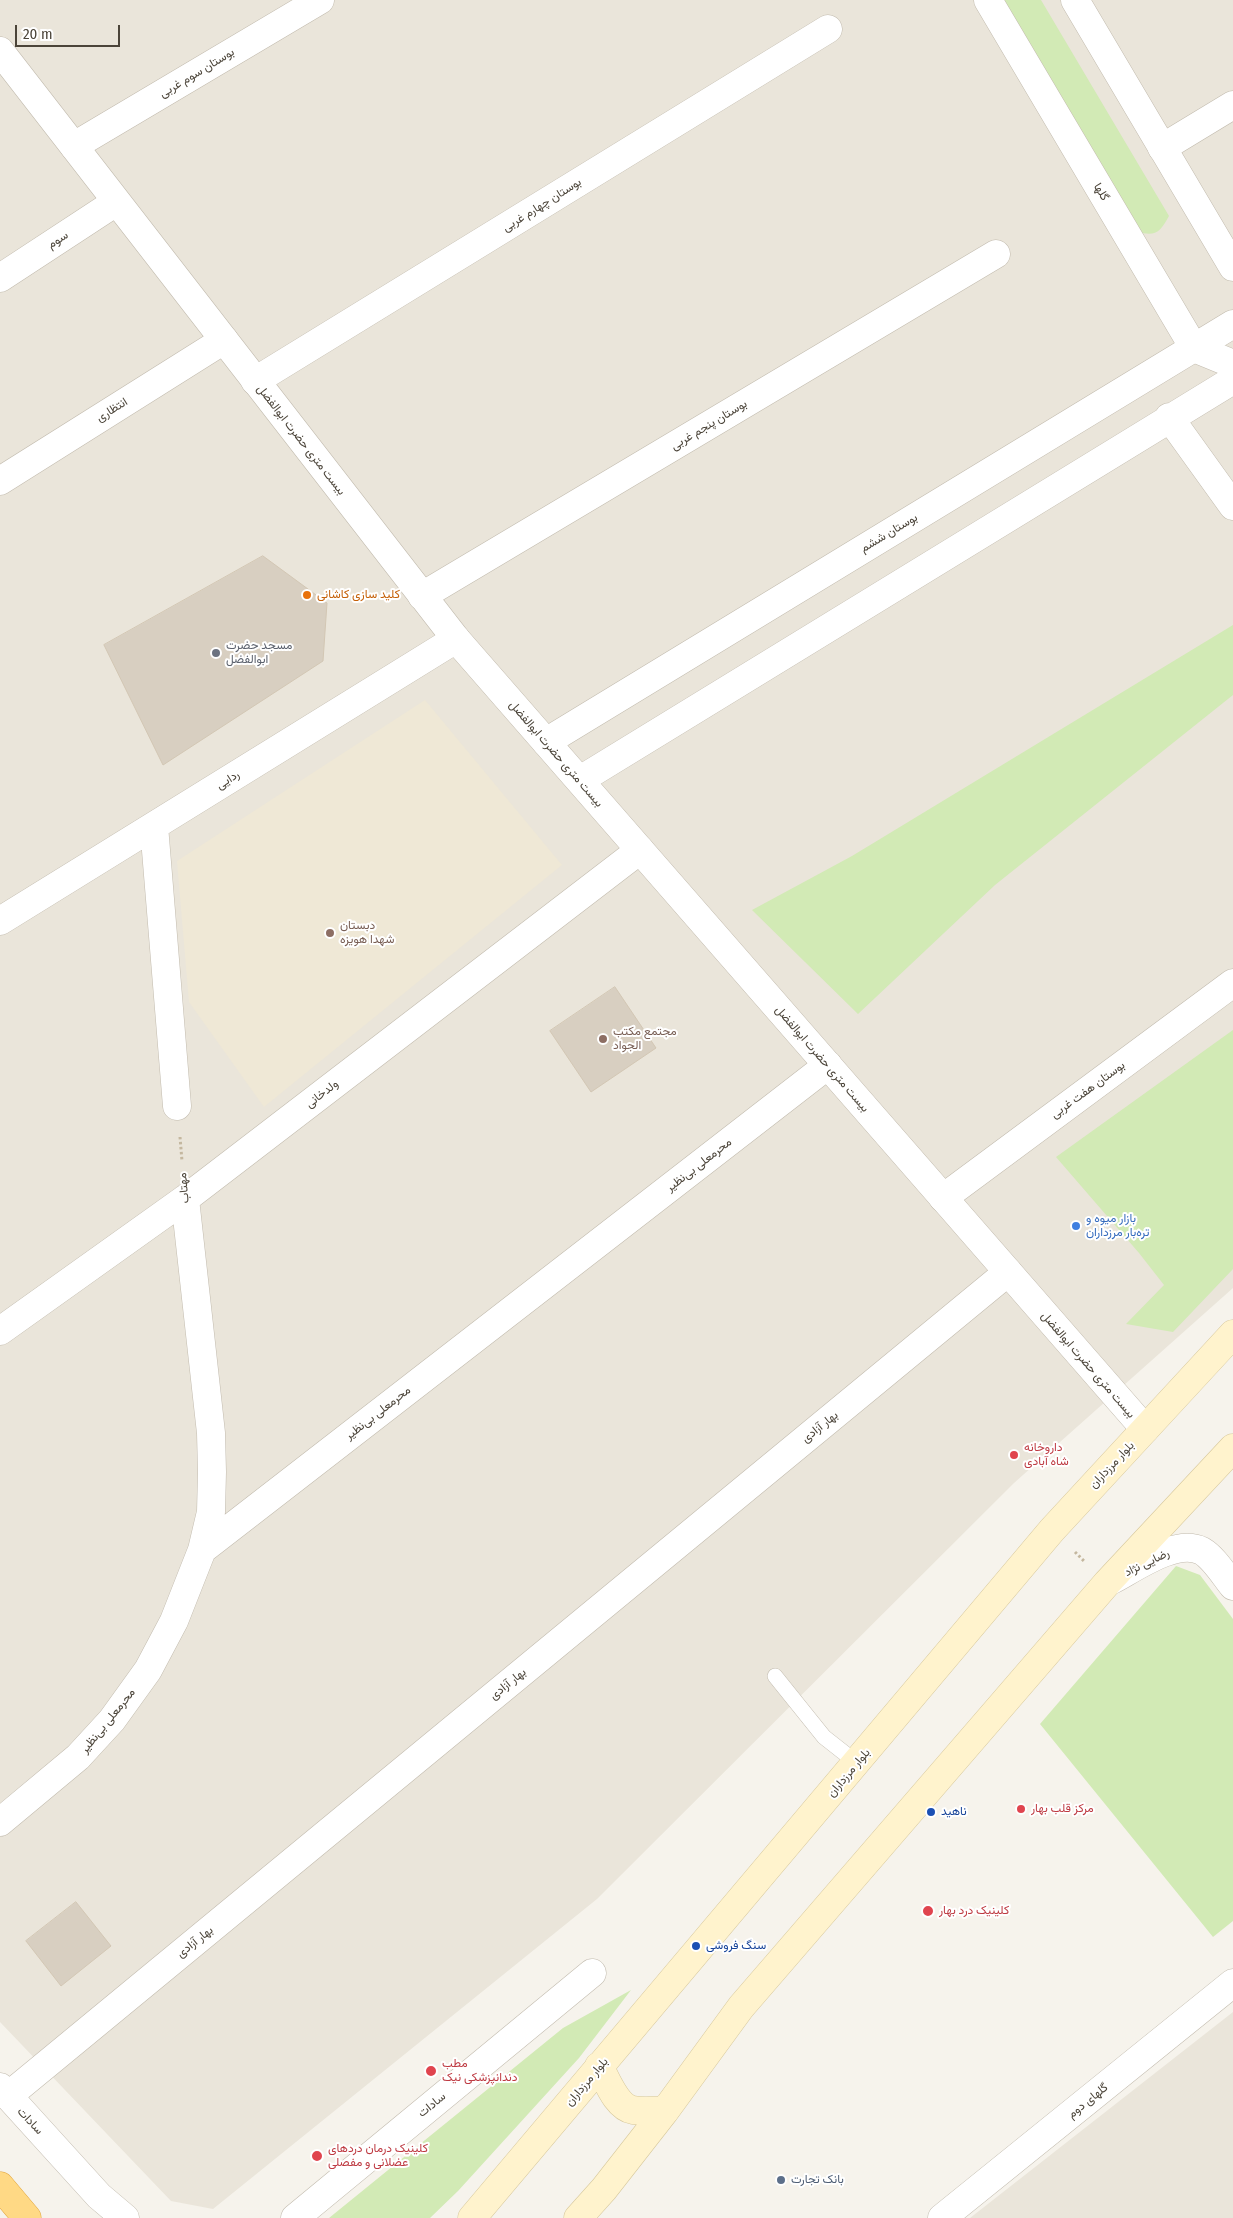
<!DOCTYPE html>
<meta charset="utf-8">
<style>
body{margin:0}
#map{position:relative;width:1233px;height:2218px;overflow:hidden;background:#f6f3ec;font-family:"Fira Sans Condensed",sans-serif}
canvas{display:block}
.scale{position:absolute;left:15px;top:25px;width:105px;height:22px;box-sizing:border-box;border:2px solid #4b4439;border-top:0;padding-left:6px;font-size:15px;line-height:18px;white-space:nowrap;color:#4b4439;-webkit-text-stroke:4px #fff;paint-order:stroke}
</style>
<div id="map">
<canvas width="1233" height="2218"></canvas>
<div class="scale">20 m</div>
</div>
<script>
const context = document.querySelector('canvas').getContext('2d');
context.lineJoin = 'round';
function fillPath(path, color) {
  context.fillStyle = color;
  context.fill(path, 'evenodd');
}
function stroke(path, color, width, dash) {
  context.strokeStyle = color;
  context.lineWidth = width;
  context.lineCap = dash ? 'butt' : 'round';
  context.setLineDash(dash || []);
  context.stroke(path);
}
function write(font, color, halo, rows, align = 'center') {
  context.font = font + ' "Fira Sans Condensed",Vazirmatn,sans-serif';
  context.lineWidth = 4;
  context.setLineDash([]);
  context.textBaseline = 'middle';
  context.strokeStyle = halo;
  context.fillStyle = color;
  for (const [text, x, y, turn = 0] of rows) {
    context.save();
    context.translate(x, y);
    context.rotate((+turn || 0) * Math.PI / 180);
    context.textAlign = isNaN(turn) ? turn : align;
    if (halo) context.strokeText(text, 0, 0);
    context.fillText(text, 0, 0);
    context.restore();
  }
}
fillPath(new Path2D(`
 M0,0H1233V1288L1014,1483L597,1899L213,2209L171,2201L0,2022Z
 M1233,2012V2218H970Z`), '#eae5da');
fillPath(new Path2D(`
 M425,700L562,865L264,1107L189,1002L177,861Z`), '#efe8d6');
fillPath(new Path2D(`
 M999,0H1041L1169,216C1159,234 1156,236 1136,232Z
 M1233,625V695L995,885L858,1014L752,910L852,856Z
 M1233,1030V1269L1173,1332L1126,1324L1164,1285L1139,1253L1056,1157Z
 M1176,1566L1200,1575L1233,1619V1921L1213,1937L1040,1724Z
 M631,1990L579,2058L458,2191L430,2218H329L563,2028Z`), '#d2eab5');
const building = new Path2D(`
 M263,556L327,603L323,661L163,765L104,645Z
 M615,987L656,1048L591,1092L550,1031Z
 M76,1902L111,1946L61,1986L26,1941Z`);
fillPath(building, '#d8cfc1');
stroke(building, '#d3c7b4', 1);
const service = new Path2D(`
 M775,1676L824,1737L857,1763`);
const minor = new Path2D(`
 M74,146L320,0
 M1162,148L1233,105
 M0,278L116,202
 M255,381L828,29
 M1169,417L1233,506
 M0,481L224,340
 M422,596L996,254
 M546,742L1233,324
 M580,780L1233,380
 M154,826L177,1106
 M0,921L456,639
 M943,1198L1233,983
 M0,1331L185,1199L640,850
 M202,1550L828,1065
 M0,1822L78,1757L112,1720L148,1670L174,1621L202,1550L211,1512L212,1472L211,1433L185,1199
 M0,2087L99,2196L125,2218
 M8,2096L1008,1272
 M295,2218L592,1973
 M942,2218L1233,1983`);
const tertiary = new Path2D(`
 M988,0L1194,348L1233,364
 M1075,0L1233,267
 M0,51L456,639L1145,1429
 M1112,1580C1135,1568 1176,1538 1202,1551C1214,1558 1224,1575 1233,1586`);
const secondary = new Path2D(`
 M599,2066C607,2080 616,2107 633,2110C643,2112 655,2110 665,2111
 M472,2218L1052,1530L1233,1334
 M578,2218L604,2189L665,2111L741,2007L1107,1583L1233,1448`);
const trunk = new Path2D(`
 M0,2186L27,2218`);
stroke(service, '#c2bbae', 16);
stroke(minor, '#c2bbae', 29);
stroke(tertiary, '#c2bbae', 29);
stroke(secondary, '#d6c79b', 29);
stroke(trunk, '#e0a43c', 29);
stroke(new Path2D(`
 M180,1137L182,1161
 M1075,1552L1085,1562`), '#c4b79f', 3, [2.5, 2.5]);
stroke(service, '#fff', 15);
stroke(minor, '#fff', 28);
stroke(tertiary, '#fff', 28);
stroke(secondary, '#fff3cd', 28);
stroke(trunk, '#ffd985', 28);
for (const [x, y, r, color] of [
 [307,595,5,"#e8710a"],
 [216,653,5,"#6b7280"],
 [330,933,5,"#8d6e63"],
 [603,1039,5,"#8d6e63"],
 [1076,1226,5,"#3f7fe0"],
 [1014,1455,5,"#e0444e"],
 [1021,1809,5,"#e0444e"],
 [931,1812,5,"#1a4fb4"],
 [928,1911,6,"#e0444e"],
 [696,1946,5,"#1a4fb4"],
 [431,2071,6,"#e0444e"],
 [317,2156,6,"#e0444e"],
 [781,2180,5,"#5c6f8a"]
]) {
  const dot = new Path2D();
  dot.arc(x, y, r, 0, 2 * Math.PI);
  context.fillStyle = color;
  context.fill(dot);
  stroke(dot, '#fff', 2);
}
write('12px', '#4b4439', '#fff', [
 ["بوستان سوم غربی",197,73,-31],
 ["گلها",1101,192,59],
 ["بوستان چهارم غربی",542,205,-32],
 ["سوم",58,240,-33],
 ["انتظاری",112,410,-32],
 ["بوستان پنجم غربی",709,425,-31],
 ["بیست متری حضرت ابوالفضل",301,440,52],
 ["بوستان ششم",889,533,-31],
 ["بیست متری حضرت ابوالفضل",556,754,49],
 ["ردایی",228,780,-32],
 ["بیست متری حضرت ابوالفضل",822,1059,49],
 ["بوستان هفت غربی",1088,1090,-36],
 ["ولدخانی",322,1094,-38],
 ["محرمعلی بی‌نظیر",699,1165,-38],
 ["مهتاب",184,1188,-95],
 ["بیست متری حضرت ابوالفضل",1088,1365,49],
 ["محرمعلی بی‌نظیر",378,1413,-38],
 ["بهار آزادی",820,1427,-39],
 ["بلوار مرزداران",1112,1465,-47],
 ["رضایی نژاد",1147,1563,-26],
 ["بهار آزادی",508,1684,-39],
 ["محرمعلی بی‌نظیر",108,1721,-51],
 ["بلوار مرزداران",849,1773,-50],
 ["بهار آزادی",195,1942,-39],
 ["بلوار مرزداران",587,2082,-50],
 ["گلهای دوم",1088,2101,-39],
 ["سادات",432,2105,-39],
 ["سادات",30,2121,47]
]);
write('12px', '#c56008', '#fff', [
 ["کلید سازی کاشانی",317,595]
], 'left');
write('12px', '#5b616d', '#fff', [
 ["مسجد حضرت",226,646],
 ["ابوالفضل",226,660]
], 'left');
write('12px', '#785e54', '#fff', [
 ["دبستان",340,926],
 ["شهدا هویزه",340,940],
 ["مجتمع مکتب",613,1032],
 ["الجواد",613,1046]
], 'left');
write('12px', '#366cbe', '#fff', [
 ["بازار میوه و",1086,1219],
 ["تره‌بار مرزداران",1086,1233]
], 'left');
write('12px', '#be3a42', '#fff', [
 ["داروخانه",1024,1448],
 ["شاه آبادی",1024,1462],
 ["مرکز قلب بهار",1031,1809],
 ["کلینیک درد بهار",939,1911],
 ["مطب",442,2064],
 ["دندانپزشکی نیک",442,2078],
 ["کلینیک درمان دردهای",328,2149],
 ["عضلانی و مفصلی",328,2163]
], 'left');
write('12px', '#164399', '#fff', [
 ["ناهید",941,1812],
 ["سنگ فروشی",706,1946]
], 'left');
write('12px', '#4e5e75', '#fff', [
 ["بانک تجارت",791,2180]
], 'left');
</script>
